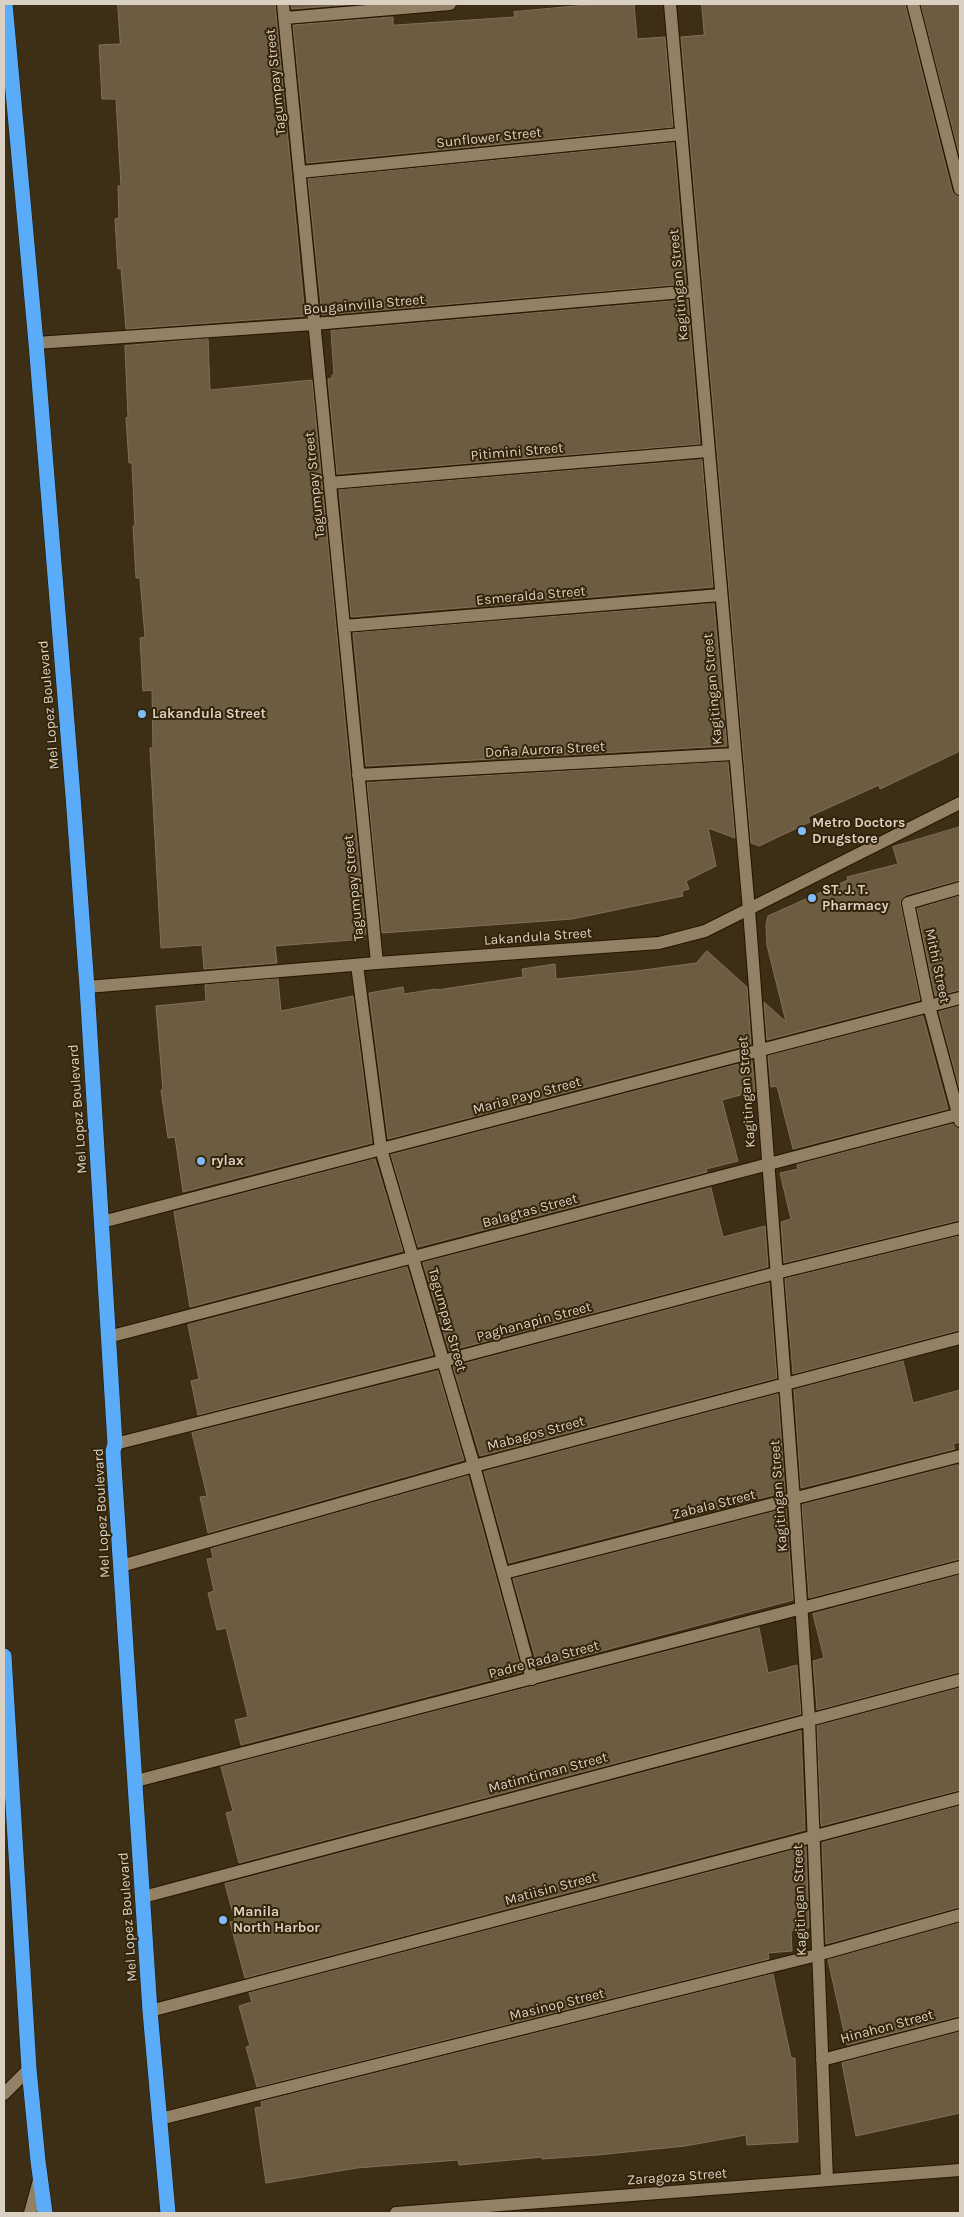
<!DOCTYPE html>
<meta charset="utf-8">
<style>
body{margin:0}
#map{position:relative;width:964px;height:2217px;overflow:hidden;background:#3d2f15;font-family:Karla,sans-serif}
canvas{display:block}
.frame{position:absolute;inset:0;border:5px solid #dbd1c3;pointer-events:none}
</style>
<div id="map">
<canvas width="964" height="2217"></canvas>
<div class="frame"></div>
</div>
<script>
const context = document.querySelector('canvas').getContext('2d');
context.lineJoin = 'round';
function fillPath(path, color) {
  context.fillStyle = color;
  context.fill(path, 'evenodd');
}
function stroke(path, color, width, dash) {
  context.strokeStyle = color;
  context.lineWidth = width;
  context.lineCap = dash ? 'butt' : 'round';
  context.setLineDash(dash || []);
  context.stroke(path);
}
function write(font, color, halo, rows, align = 'center') {
  context.font = font + ' Karla,sans-serif';
  context.lineWidth = 4;
  context.setLineDash([]);
  context.textBaseline = 'middle';
  context.strokeStyle = halo;
  context.fillStyle = color;
  for (const [text, x, y, turn = 0] of rows) {
    context.save();
    context.translate(x, y);
    context.rotate((+turn || 0) * Math.PI / 180);
    context.textAlign = isNaN(turn) ? turn : align;
    if (halo) context.strokeText(text, 0, 0);
    context.fillText(text, 0, 0);
    context.restore();
  }
}
const building = new Path2D(`
 M118,4H275L305,316L126,329L121,268L118,269L115,219L119,218L118,186H121L116,99H102L99,45L120,44Z
 M291,4H357L292,9Z
 M598,4H634L637,39L665,37L673,127L307,163L293,25L393,17V25H396L515,17L514,12Z
 M702,4H905L952,191L955,195L960,197V751L880,789L879,785L808,817L810,822L759,846L751,843L681,37L704,35Z
 M921,4H960V157Z
 M674,143L686,284L322,315L308,179Z
 M688,300L700,444L337,474L328,379L332,378V375H334L331,331Z
 M208,339L210,390L312,380L366,934H364L365,939L275,946L277,963L204,969L202,945L161,948L150,748H153L152,690L143,691L140,638L145,637L140,578H136L133,526H135L132,463H129L126,418L128,417L125,346Z
 M702,460L713,587L351,617L339,490Z
 M714,604L727,746L366,766L353,633Z
 M728,762L735,838L708,828L716,866L686,881L689,889L682,891L683,896L572,919L382,933L367,783Z
 M960,827V880L906,895L900,901L920,1000L767,1040L764,1002L786,1022L767,945L766,925L768,916L848,880L847,877L898,864L893,847Z
 M960,896V990L935,996L917,909Z
 M707,951L747,987L751,1044L388,1139L369,993L403,987L404,994L436,989L437,990L523,977L522,969L555,964L556,979L636,971L696,963Z
 M278,979L281,1011L353,996L372,1143L183,1192L175,1137L168,1138L161,1090H163L156,1006L206,1001L205,985Z
 M960,1006V1091L939,1012Z
 M923,1016L948,1109L793,1149L777,1086L771,1087L768,1056Z
 M752,1061L755,1091L722,1100L738,1161L706,1169L707,1172L418,1247L391,1155Z
 M953,1124L960,1129V1220L784,1263L781,1222L791,1219L780,1173L798,1169L797,1165Z
 M375,1159L403,1251L190,1307L174,1212Z
 M711,1188L723,1237L765,1226L768,1267L449,1351L423,1263Z
 M960,1236V1330L793,1374L785,1279Z
 M407,1267L433,1355L198,1415L191,1381L199,1379L188,1325Z
 M769,1283L777,1378L480,1456L453,1367Z
 M903,1361L913,1403L960,1390V1442L953,1444L955,1449L801,1488L794,1390Z
 M438,1371L464,1460L208,1533L200,1497L207,1496L192,1433Z
 M778,1394L785,1492L509,1563L484,1472Z
 M958,1465L960,1472V1559L809,1598L802,1505Z
 M468,1476L522,1672L241,1745L235,1720L248,1717L226,1628L217,1630L208,1593L214,1591L207,1559L213,1558L211,1549Z
 M786,1509L793,1600L538,1668L513,1579Z
 M960,1575V1672L817,1710L813,1661L824,1658L813,1614Z
 M759,1628L768,1673L797,1665L801,1714L239,1863L226,1813L233,1811L221,1767Z
 M960,1688V1790L821,1826L817,1726Z
 M801,1731L805,1830L245,1978L230,1922L235,1921L225,1884Z
 M960,1806V1907L826,1944L822,1843Z
 M806,1847L809,1928L791,1931L792,1951L768,1953L769,1959L257,2087L246,2047L250,2046L239,2006L252,2002L249,1993Z
 M960,1923V2016L847,2045L828,1960Z
 M773,1974L791,2058H795L798,2142L747,2145L746,2135L685,2146L597,2155L542,2159V2157L459,2165L458,2160L357,2168L266,2183L255,2108L262,2107L261,2102Z
 M960,2032V2113L856,2136L842,2063Z`);
fillPath(building, '#6c5c42');
stroke(building, '#817156', 1);
const lane = new Path2D(`
 M4,2094L29,2069`);
const street = new Path2D(`
 M283,4L377,963
 M670,4L749,910L794,1500L809,1719L827,2180
 M913,4L960,189
 M285,18L450,4
 M300,172L681,134
 M36,343L314,324L694,291
 M330,483L708,451
 M344,626L720,595
 M358,775L734,754
 M960,888L908,903L929,1006L960,1121
 M357,965L381,1149L474,1466L532,1679
 M102,1222L960,998
 M108,1337L960,1114
 M115,1444L443,1361L776,1273L960,1228
 M121,1566L474,1466L960,1338
 M504,1573L960,1456
 M136,1781L960,1567
 M143,1897L960,1680
 M150,2011L960,1798
 M822,2060L960,2024
 M160,2119L817,1955L960,1915`);
const secondary = new Path2D(`
 M87,987L377,963L659,943L705,931L960,803
 M30,2213L39,2180
 M396,2213L960,2170`);
const highway = new Path2D(`
 M5,4L36,343L73,796L87,987L115,1444L113,1451L150,2011L168,2213
 M4,1656L29,2069L38,2161L45,2213`);
stroke(lane, '#241600', 14);
stroke(street, '#241600', 14);
stroke(secondary, '#241600', 14);
stroke(highway, '#241600', 16);
stroke(lane, '#928165', 12);
stroke(street, '#928165', 12);
stroke(secondary, '#928165', 12);
stroke(highway, '#5aacf8', 15);
for (const [x, y, r, color] of [
 [142,714,5,"#7fbdfa"],
 [802,831,5,"#7fbdfa"],
 [812,898,5,"#7fbdfa"],
 [201,1161,5,"#7fbdfa"],
 [223,1920,5,"#7fbdfa"]
]) {
  const dot = new Path2D();
  dot.arc(x, y, r, 0, 2 * Math.PI);
  context.fillStyle = color;
  context.fill(dot);
  stroke(dot, '#33250b', 2);
}
write('14px', '#dbd1c3', '#33250b', [
 ["Tagumpay Street",276,82,-96],
 ["Sunflower Street",489,138,-6],
 ["Kagitingan Street",679,285,-95],
 ["Bougainvilla Street",364,305,-5],
 ["Pitimini Street",517,452,-5],
 ["Tagumpay Street",315,485,-96],
 ["Esmeralda Street",531,596,-5],
 ["Kagitingan Street",713,689,-95],
 ["Mel Lopez Boulevard",49,705,-95],
 ["Doña Aurora Street",545,750,-3],
 ["Tagumpay Street",354,888,-96],
 ["Lakandula Street",538,937,-4],
 ["Mithi Street",937,966,78],
 ["Kagitingan Street",747,1092,-94],
 ["Maria Payo Street",527,1096,-15],
 ["Mel Lopez Boulevard",78,1109,-94],
 ["Balagtas Street",530,1211,-15],
 ["Tagumpay Street",447,1320,74],
 ["Paghanapin Street",534,1322,-15],
 ["Mabagos Street",536,1434,-15],
 ["Kagitingan Street",779,1496,-94],
 ["Zabala Street",714,1505,-14],
 ["Mel Lopez Boulevard",102,1513,-93],
 ["Padre Rada Street",544,1660,-15],
 ["Matimtiman Street",548,1773,-15],
 ["Matiisin Street",551,1889,-15],
 ["Kagitingan Street",800,1900,-92],
 ["Mel Lopez Boulevard",128,1917,-94],
 ["Masinop Street",557,2005,-14],
 ["Hinahon Street",887,2027,-15],
 ["Zaragoza Street",677,2177,-4]
]);
write('bold 14px', '#dbd1c3', '#33250b', [
 ["Lakandula Street",152,714],
 ["Metro Doctors",812,823],
 ["Drugstore",812,839],
 ["ST. J. T.",822,890],
 ["Pharmacy",822,906],
 ["rylax",211,1161],
 ["Manila",233,1912],
 ["North Harbor",233,1928]
], 'left');
</script>
